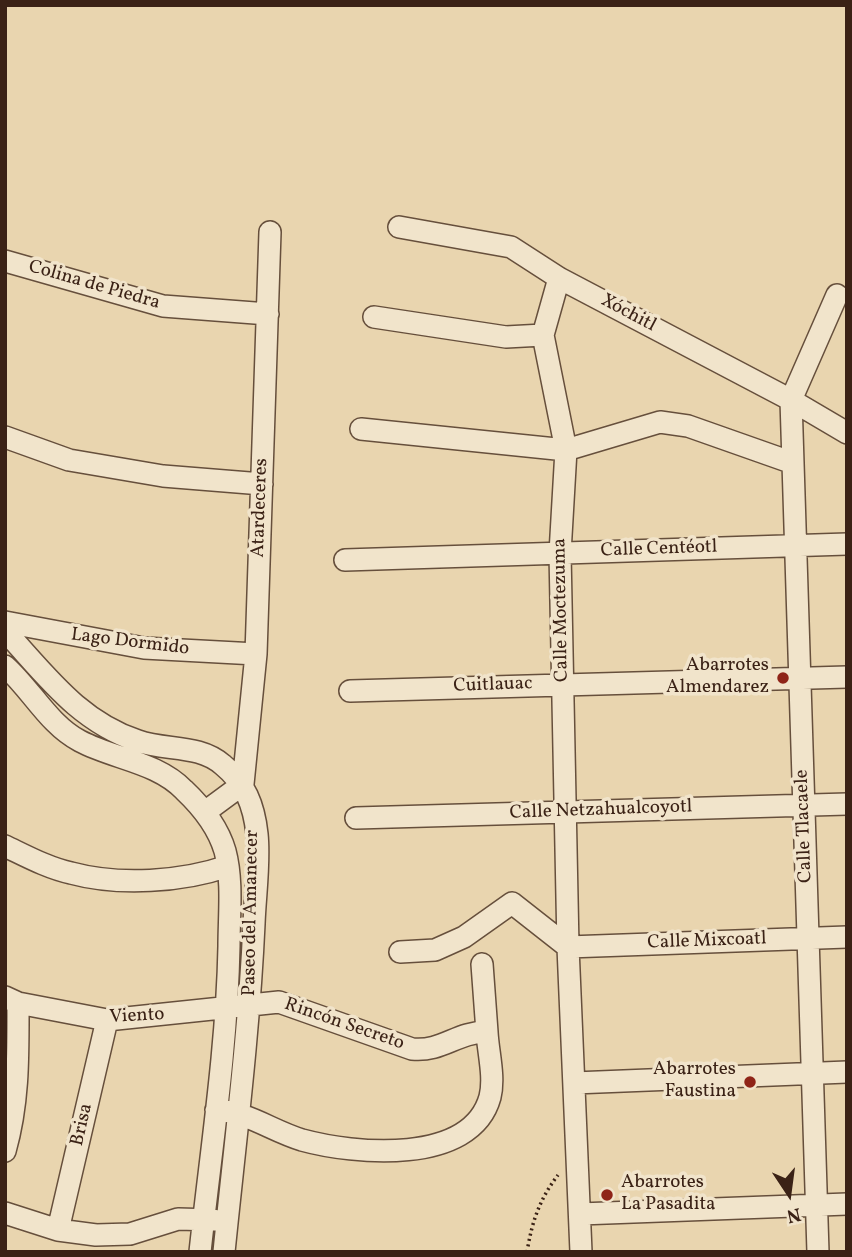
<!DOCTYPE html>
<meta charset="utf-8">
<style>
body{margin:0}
#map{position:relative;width:852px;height:1257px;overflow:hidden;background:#e9d5af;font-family:Vollkorn,serif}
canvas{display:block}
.frame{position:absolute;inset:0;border:7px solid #3b2216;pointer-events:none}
.north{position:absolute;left:754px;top:1159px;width:70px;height:70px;-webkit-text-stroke:5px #f1e4cb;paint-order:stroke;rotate:167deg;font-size:19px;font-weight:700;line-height:28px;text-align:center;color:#3b2216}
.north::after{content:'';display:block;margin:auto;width:24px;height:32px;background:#3b2216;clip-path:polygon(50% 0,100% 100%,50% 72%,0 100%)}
</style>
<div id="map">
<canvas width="852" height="1257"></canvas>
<div class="frame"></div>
<div class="north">N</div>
</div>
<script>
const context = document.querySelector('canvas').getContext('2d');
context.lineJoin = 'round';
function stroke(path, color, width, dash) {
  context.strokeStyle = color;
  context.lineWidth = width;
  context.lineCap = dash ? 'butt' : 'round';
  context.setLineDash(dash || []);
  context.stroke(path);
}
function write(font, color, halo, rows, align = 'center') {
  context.font = font + ' Vollkorn,serif';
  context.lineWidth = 7;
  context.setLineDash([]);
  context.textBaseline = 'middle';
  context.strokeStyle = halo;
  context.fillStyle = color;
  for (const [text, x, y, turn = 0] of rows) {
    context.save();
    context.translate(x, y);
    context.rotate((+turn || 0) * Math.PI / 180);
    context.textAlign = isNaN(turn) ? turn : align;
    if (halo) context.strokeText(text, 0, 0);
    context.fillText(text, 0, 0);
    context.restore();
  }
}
const minor = new Path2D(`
 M399,227L511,247L559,278L791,400L847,433
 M5,261L163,306L268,314
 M559,278L543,335L566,450L560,553L568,947L581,1252
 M374,317L506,337L543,335
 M361,429L566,450L660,422L688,426L793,463
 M5,437L69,460L163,476L262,484
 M345,560L847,544
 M5,622L144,648L256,654
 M5,631C46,675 78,721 138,741C166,751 199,744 223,765C245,783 254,805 257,834C260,862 255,895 254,924C249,1034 235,1143 224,1252
 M5,666C31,689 49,725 80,741C114,759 157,762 184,790C202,807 218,827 225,851C233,881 229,915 229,946C227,1048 211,1150 200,1252
 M350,691L847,677
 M205,812L243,784L256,654L270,232
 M356,818L847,804
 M5,846C26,856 48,868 71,873C119,886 182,882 228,866
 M568,947L847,937
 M400,952L435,950L464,937L512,903L568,947
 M482,964L487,1032
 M5,997L18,1003L107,1020L279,1002L412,1049C443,1052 456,1032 487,1032C488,1052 495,1077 490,1097C471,1166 353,1154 302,1140C272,1131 248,1112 216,1110
 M574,1083L847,1072
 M5,1151C19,1102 18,1054 18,1003
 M5,1213L58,1230L96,1235L130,1234L178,1219L214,1220
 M580,1214L847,1204
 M58,1230L107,1020
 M818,1252L791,400L837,295`);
stroke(minor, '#664f3c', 24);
stroke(new Path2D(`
 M527,1252C532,1222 539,1200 558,1175`), '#3b2216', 3.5, [2, 3.5]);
stroke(minor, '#f1e4cb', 21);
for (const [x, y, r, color] of [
 [783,678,7,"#8f2418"],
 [750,1082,7,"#8f2418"],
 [607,1195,7,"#8f2418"]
]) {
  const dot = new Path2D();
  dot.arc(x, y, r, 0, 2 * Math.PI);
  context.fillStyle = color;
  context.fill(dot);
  stroke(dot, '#f1e4cb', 2.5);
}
write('19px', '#3b2216', '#f1e4cb', [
 ["Colina de Piedra",94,286,16],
 ["Xóchitl",628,314,28],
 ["Atardeceres",261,508,-88],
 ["Calle Centéotl",659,550,-2],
 ["Calle Moctezuma",562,610,-91],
 ["Lago Dormido",130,643,7],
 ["Cuitlauac",493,686,-2],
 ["Calle Netzahualcoyotl",601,811,-2],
 ["Calle Tlacaele",805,826,-92],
 ["Paseo del Amanecer",252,913,-89],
 ["Calle Mixcoatl",707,942,-2],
 ["Viento",137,1017,-3],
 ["Rincón Secreto",344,1025,19],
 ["Brisa",83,1125,-77]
]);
write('19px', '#3b2216', '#f1e4cb', [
 ["Abarrotes",769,667],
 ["Almendarez",769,689],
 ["Abarrotes",736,1071],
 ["Faustina",736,1093],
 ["Abarrotes",621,1184,"left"],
 ["La Pasadita",621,1206,"left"]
], 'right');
</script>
